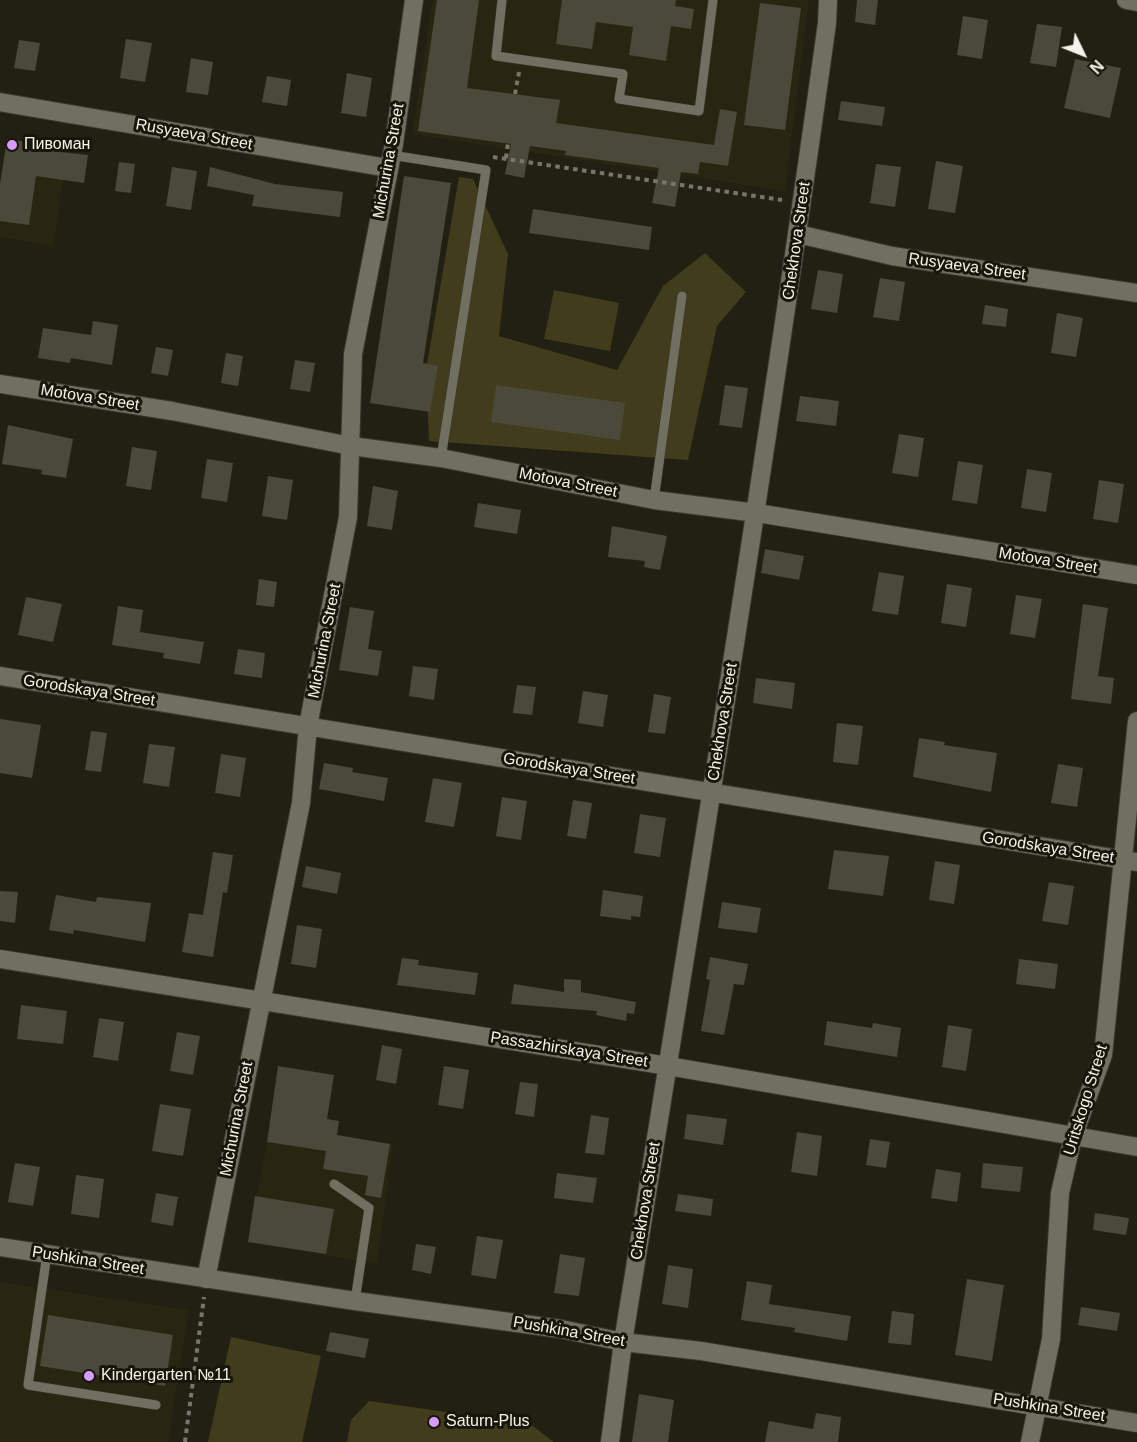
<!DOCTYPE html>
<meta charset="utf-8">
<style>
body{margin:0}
#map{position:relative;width:1137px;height:1442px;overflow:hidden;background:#212013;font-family:Arial,sans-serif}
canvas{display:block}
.north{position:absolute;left:1053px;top:24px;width:60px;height:60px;-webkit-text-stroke:4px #18160a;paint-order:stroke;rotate:133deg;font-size:16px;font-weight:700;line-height:24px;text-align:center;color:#f4f2ea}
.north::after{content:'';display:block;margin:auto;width:21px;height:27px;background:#f4f2ea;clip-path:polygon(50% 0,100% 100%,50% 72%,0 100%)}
</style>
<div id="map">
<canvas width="1137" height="1442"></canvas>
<div class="north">N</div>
</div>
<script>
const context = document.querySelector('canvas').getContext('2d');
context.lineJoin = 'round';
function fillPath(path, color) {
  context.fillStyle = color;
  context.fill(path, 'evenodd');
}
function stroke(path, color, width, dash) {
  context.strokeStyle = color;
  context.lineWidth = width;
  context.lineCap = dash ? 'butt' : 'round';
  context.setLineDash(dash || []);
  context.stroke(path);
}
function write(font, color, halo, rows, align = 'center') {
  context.font = font + ' Arial,sans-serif';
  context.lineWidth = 6;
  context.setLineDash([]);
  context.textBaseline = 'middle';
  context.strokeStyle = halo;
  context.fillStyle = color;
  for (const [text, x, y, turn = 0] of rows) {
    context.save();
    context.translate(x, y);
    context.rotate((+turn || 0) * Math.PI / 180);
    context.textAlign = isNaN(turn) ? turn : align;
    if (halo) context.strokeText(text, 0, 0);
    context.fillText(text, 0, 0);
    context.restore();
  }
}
fillPath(new Path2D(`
 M433,0H809L785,191L412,134Z
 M7,139L68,145L53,246L0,237V184Z
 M337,1135L393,1144L377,1264L248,1242L267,1142Z
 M0,1282L189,1310L168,1442H0Z`), '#282511');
fillPath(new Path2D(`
 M459,177L473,179L508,254L499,336L617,370L663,286L705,253L746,292L717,326L688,460L429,441L426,370Z
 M554,290L619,303L610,351L544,339Z
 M231,1337L321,1356L302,1442H208Z
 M369,1401L530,1424L554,1442H347L351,1420Z`), '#413c1b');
fillPath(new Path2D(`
 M437,0H479L467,88L560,100L556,123L714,145L720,109L737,112L728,166L700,162L698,174L681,172L675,207L652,203L659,168L565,155L566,151L530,146L524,178L505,174L511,144L418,131Z
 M562,0H676L675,6L694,9L691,29L671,26L666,61L629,55L633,27L596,22L592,49L556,44Z
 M857,0H878L875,25L855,22Z
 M760,3L801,8L785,130L744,125Z
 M963,16L988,20L982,59L957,55Z
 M1037,24L1062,27L1056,67L1030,63Z
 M126,39L152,43L145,82L120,78Z
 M19,40L40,43L35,71L14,68Z
 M191,58L213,62L208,95L186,92Z
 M1075,59L1121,68L1110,118L1064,108Z
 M347,73L372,78L366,117L341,113Z
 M267,76L291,80L287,106L262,102Z
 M841,101L885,107L882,126L838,120Z
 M7,139L42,144L41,150L88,155L84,183L36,176L29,225L0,221V184Z
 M936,161L963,166L955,213L928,209Z
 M119,162L135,164L131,193L115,191Z
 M876,164L901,167L895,207L870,203Z
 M172,167L197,171L191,210L166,206Z
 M210,167L275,184L343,192L340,217L252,206L254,195L207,186Z
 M404,176L451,183L423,363L438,366L430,412L370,403Z
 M533,209L652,227L649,250L529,233Z
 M818,270L843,274L837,313L811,309Z
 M880,278L905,282L899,321L873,317Z
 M985,305L1008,309L1006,327L982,324Z
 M1057,313L1083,318L1076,357L1051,353Z
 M93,321L118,325L112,365L71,358L70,363L38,358L43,328L91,335Z
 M156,347L173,350L168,376L151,373Z
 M226,353L243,356L238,386L221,383Z
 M295,360L315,363L310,392L290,389Z
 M496,385L625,403L620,440L491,422Z
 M725,385L748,388L742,428L719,425Z
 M800,396L839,401L836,426L796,421Z
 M8,425L73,439L66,478L41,474L42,470L2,464Z
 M899,434L924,438L918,477L892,473Z
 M132,447L157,451L151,490L126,486Z
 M207,459L233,463L227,502L201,498Z
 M958,461L983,465L977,504L952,500Z
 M1027,469L1052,473L1046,512L1021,508Z
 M268,476L293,480L287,520L262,516Z
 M1099,480L1124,484L1118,523L1093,519Z
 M373,486L398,491L392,530L367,526Z
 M478,503L521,510L517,534L474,527Z
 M612,526L667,536L660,570L644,567L645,561L608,557Z
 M765,549L804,556L799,580L761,573Z
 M879,572L904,576L898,615L872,611Z
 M259,579L277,582L274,607L256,605Z
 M947,584L972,588L966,627L941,623Z
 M1016,595L1042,599L1035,638L1010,634Z
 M26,597L62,604L53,642L18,635Z
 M1083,604L1108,608L1098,676L1114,678L1111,704L1071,699Z
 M118,606L143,610L140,632L204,642L200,664L163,658L164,653L112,645Z
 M350,607L374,611L368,649L382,651L378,676L339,670Z
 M238,649L265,653L262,678L234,674Z
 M413,666L438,669L434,700L409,696Z
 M756,678L795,683L792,709L753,703Z
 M517,685L536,687L532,715L513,713Z
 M583,691L608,695L603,727L578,723Z
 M654,694L671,697L665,734L648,732Z
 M0,719L41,725L32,778L0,773Z
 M837,723L863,726L858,765L833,762Z
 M91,731L107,733L101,772L85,770Z
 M919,738L945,742L944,745L997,753L991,792L913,777Z
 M149,744L175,747L169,787L143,783Z
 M221,754L246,758L240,797L215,793Z
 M324,763L353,768L352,772L388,778L384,801L319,789Z
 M1058,764L1083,768L1077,807L1051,803Z
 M433,778L462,783L454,827L425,822Z
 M502,797L527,801L521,840L496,836Z
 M573,800L592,803L586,839L567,836Z
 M640,814L666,818L660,857L634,853Z
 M834,850L889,856L883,896L828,889Z
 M213,852L233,855L227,893L223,892L213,957L182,952L189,913L203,915Z
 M935,861L960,865L954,904L929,900Z
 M306,866L341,873L337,894L302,887Z
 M1049,882L1074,886L1068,925L1042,921Z
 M603,890L643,896L640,917L631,916V920L600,916Z
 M0,891L18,892L15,923L0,921Z
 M56,895L96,902L97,897L151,903L145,942L74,930L73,934L49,930Z
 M722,902L761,908L757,933L718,928Z
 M297,925L322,929L316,968L291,964Z
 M710,957L748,964L744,985L734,984L724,1035L701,1031L710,980L706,979Z
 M402,958L419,960L418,965L478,973L475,995L397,985Z
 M1019,959L1058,964L1055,989L1016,984Z
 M564,979L581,980V992L636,1002L634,1014L627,1013L626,1021L596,1015L597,1011L511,1004L514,984L564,992Z
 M21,1005L67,1011L63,1044L17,1039Z
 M99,1018L124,1022L118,1061L93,1057Z
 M827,1021L872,1028L873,1023L901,1028L897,1057L824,1045Z
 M948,1025L972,1029L966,1071L942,1067Z
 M177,1032L200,1036L193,1075L170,1071Z
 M382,1045L402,1049L396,1084L376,1080Z
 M278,1066L334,1075L327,1119L339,1121L337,1135L390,1144L381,1198L365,1195L368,1176L323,1169L326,1151L267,1142Z
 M444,1066L469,1070L463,1109L438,1105Z
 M520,1082L538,1084L534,1117L515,1114Z
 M160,1104L191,1109L183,1156L152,1151Z
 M687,1114L727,1119L723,1145L684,1139Z
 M591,1115L609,1118L604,1155L585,1153Z
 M797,1132L822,1136L817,1176L791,1172Z
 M870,1139L890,1142L886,1168L866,1165Z
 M15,1163L40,1167L33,1206L8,1202Z
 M983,1163L1023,1167L1020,1192L981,1188Z
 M936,1169L961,1173L957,1202L931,1198Z
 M557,1173L597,1178L593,1203L554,1198Z
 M76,1175L104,1179L99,1218L71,1214Z
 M156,1193L178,1197L173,1226L151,1222Z
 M678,1194L713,1199L711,1216L675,1211Z
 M255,1196L334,1209L326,1254L248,1242Z
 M1095,1213L1129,1218L1126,1235L1093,1230Z
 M477,1236L503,1240L496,1279L471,1275Z
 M416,1244L436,1247L431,1274L412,1270Z
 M560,1254L585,1258L579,1296L554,1293Z
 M668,1265L693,1269L688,1308L662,1304Z
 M967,1279L1004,1285L992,1361L955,1355Z
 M747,1281L772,1285L769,1304L851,1316L847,1341L794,1332L795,1328L741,1320Z
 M1081,1307L1120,1313L1117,1331L1078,1325Z
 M892,1311L914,1314L911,1345L888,1343Z
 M48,1315L173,1335L165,1386L40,1366Z
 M330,1332L369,1339L365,1358L326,1351Z
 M639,1394L674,1400L668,1442H632Z
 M816,1413L841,1417L838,1442H765L769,1421L813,1429Z`), '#4b493a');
const service = new Path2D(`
 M502,0L496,56L623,74L619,99L699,111L713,0
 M391,155L486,170L441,458
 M654,500L682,296
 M334,1184L369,1208L355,1301
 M47,1254L28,1385L156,1405`);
const minor = new Path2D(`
 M1126,0L1137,2
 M0,102L388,168
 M798,234L892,256L1137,293
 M0,384L172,411L351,446L441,458L654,500L757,513L1137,575
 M0,676L1137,862
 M0,959L668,1066L1137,1147
 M0,1247L355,1301L561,1329L623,1342L701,1351L1137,1423
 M206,1279L301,803L308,726L348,517L353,354L394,144L414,0
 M610,1442L623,1342C694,903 766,464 827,23L828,0
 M1030,1442L1051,1339L1060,1193L1073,1137L1103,1055L1137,721`);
stroke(service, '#3a3830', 10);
stroke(minor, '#3a3830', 20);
stroke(new Path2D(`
 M515,94L519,72
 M493,157L782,200
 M506,158L508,143
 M185,1442L204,1297`), '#78766b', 4, [4.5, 4.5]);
stroke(service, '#716f60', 9);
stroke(minor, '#716f60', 18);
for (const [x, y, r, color] of [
 [12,145,6,"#d59cfb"],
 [89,1376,6,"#d59cfb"],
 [434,1422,6,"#d59cfb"]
]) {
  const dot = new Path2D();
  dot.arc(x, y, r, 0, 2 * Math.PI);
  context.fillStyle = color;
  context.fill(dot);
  stroke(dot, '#18160a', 2);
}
write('16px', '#f4f2ea', '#18160a', [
 ["Rusyaeva Street",194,135,10],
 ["Michurina Street",389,161,-80],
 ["Chekhova Street",797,241,-82],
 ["Rusyaeva Street",967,267,8],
 ["Motova Street",90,398,9],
 ["Motova Street",568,483,11],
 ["Motova Street",1048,561,9],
 ["Michurina Street",325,641,-79],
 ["Gorodskaya Street",89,691,9],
 ["Chekhova Street",723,722,-81],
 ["Gorodskaya Street",569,769,9],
 ["Gorodskaya Street",1048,848,9],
 ["Passazhirskaya Street",569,1050,9],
 ["Uritskogo Street",1086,1100,-73],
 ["Michurina Street",237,1119,-79],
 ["Chekhova Street",646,1201,-81],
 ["Pushkina Street",88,1261,9],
 ["Pushkina Street",569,1332,10],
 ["Pushkina Street",1049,1408,9]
]);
write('16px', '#f4f2ea', '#18160a', [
 ["Пивоман",24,145],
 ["Kindergarten №11",101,1376],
 ["Saturn-Plus",446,1422]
], 'left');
</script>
